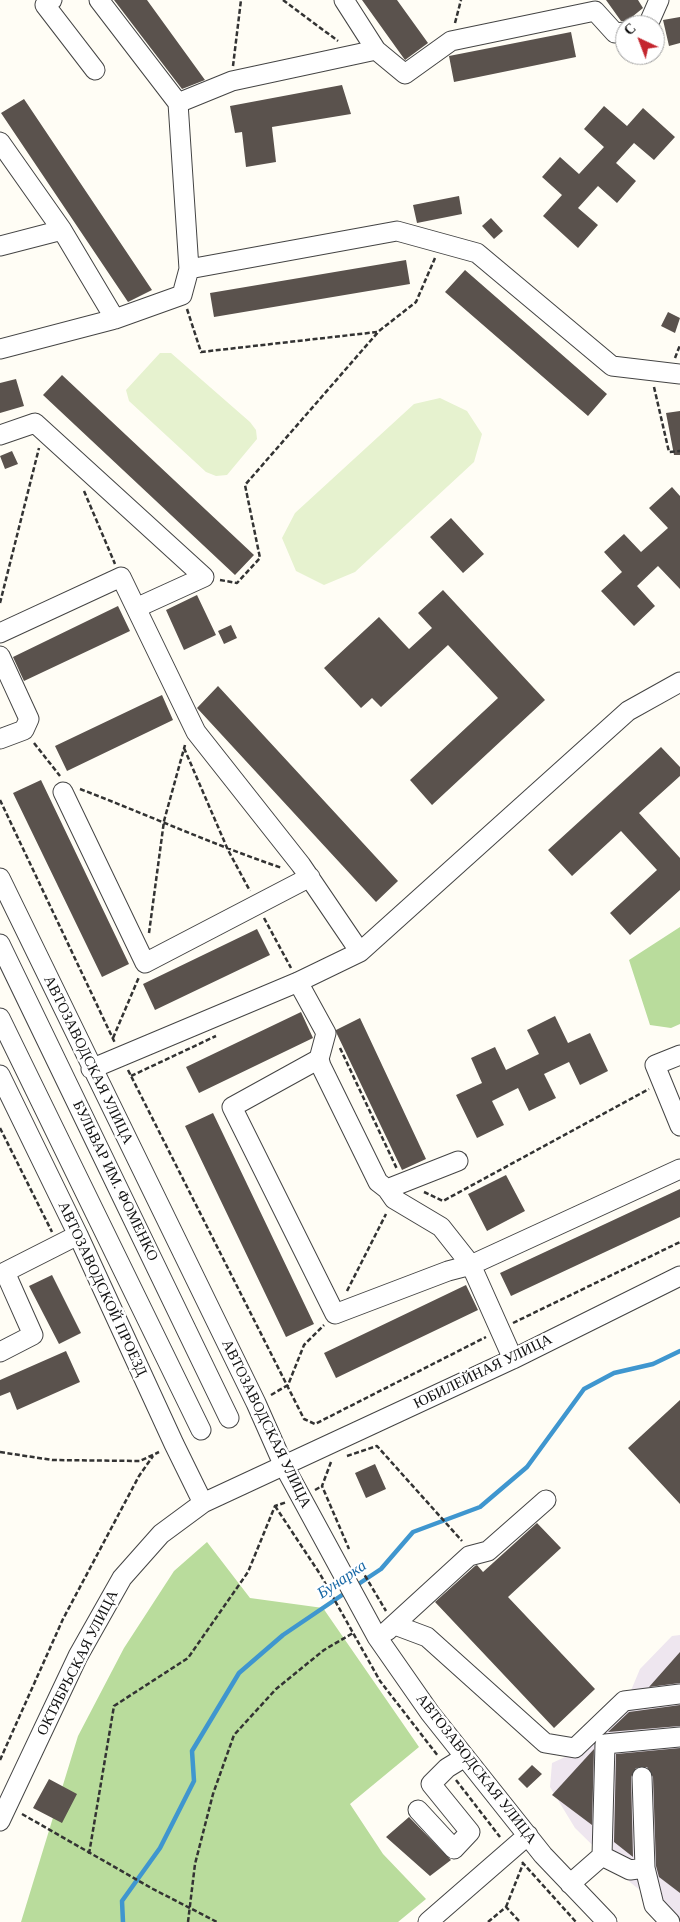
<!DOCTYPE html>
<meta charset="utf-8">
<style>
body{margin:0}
#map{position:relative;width:680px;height:1922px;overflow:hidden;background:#fffdf5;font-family:"Times New Roman",serif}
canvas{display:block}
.north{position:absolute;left:615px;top:15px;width:50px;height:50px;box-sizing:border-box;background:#fff;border:1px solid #a0a0a0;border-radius:50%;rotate:317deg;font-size:14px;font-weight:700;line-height:20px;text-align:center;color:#111}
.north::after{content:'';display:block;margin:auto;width:18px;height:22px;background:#c4262e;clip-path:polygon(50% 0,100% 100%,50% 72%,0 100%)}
</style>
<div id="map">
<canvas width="680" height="1922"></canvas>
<div class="north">С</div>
</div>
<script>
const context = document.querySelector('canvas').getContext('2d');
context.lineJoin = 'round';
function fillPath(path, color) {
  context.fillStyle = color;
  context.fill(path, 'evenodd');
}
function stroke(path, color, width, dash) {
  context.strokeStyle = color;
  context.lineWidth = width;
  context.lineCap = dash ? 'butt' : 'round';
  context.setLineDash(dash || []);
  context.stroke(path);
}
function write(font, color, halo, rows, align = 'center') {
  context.font = font + ' "Times New Roman",serif';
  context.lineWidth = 5;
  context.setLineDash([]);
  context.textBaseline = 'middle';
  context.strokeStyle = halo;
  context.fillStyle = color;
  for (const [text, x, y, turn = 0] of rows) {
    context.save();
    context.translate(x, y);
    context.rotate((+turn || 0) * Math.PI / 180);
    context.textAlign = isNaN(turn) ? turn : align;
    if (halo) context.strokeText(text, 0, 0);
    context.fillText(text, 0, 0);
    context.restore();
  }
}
fillPath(new Path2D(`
 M680,1635V1922L631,1883L575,1828L550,1787L552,1763L576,1752L624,1707L640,1669L672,1636Z`), '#eee6ef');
fillPath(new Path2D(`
 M680,927V1024L671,1028L650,1025L629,960Z
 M207,1542L250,1598L323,1608L419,1747L350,1804L383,1854L426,1899L398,1922H21L78,1736L124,1648L174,1571Z`), '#b9dc9c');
fillPath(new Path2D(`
 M160,353H171L250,422L256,430L257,439L227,475L216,476L206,472L129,401L126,390Z
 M440,398L467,411L482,434L474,462L355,572L324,585L296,571L282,538L295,513L414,404Z`), '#e6f2cf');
stroke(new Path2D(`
 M354,1587L381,1569L413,1532L480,1507L527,1467L584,1389L614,1373L653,1364L680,1351
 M123,1922L122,1901L160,1848L194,1781L192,1751L239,1673L283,1635L348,1591`), '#3f96cf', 4.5);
fillPath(new Path2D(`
 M114,0H147L205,80L182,89Z
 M362,0H397L428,43L405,60Z
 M606,0H638L643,8L627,21H621Z
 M680,17V43L669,46L663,20Z
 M571,32L576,57L454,82L449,56Z
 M342,85L351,114L272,127L276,162L246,167L242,132L235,133L230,106Z
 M24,99L152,290L128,302L1,113Z
 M604,106L627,126L643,108L675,137L654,160L634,143L616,163L636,181L617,203L598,186L578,208L598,225L578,248L543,216L562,195L542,177L560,157L579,174L604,147L584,129Z
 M459,196L462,214L417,223L413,205Z
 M491,218L503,231L494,239L482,226Z
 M406,260L410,284L214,317L210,293Z
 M465,270L607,394L588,416L445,292Z
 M668,312L680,318L675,333L661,326Z
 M62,375L254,555L235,575L43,395Z
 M16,379L24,406L0,413V383Z
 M680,411V455H674L666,413Z
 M12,451L18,464L5,469L0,456Z
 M672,487L680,496V589L658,566L637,586L655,606L634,626L601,591L622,572L604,552L624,534L641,552L668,528L649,508Z
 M451,518L484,554L463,573L430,537Z
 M443,590L545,700L432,805L410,780L498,698L448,645L381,707L372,698L361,708L324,668L379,617L409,649L432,628L418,613Z
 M197,595L216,635L184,650L166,610Z
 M118,606L130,631L24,681L13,657Z
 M231,625L237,638L224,644L218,631Z
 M218,686L398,881L376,902L197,708Z
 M162,695L173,720L67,771L55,746Z
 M661,747L680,767V776L639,813L680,858V890L630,935L610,913L657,870L621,831L572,876L548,850Z
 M41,780L129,964L102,977L13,793Z
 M257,929L270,955L155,1010L143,984Z
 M301,1012L313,1038L199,1093L186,1067Z
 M555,1016L568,1043L590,1033L608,1071L580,1085L569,1062L544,1074L556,1098L529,1111L518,1088L492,1101L504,1125L477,1138L456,1095L482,1083L471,1058L495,1047L506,1070L539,1054L527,1030Z
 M360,1018L426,1159L402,1170L336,1032V1030Z
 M213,1113L314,1324L286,1337L185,1126Z
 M506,1175L525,1211L487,1231L468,1194Z
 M680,1189V1217L511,1296L500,1273Z
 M52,1275L81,1333L59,1344L29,1286Z
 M466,1285L478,1310L336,1378L324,1353Z
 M66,1351L80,1382L17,1410L10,1392L0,1396V1380Z
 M680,1400V1504L628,1448Z
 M375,1464L386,1489L366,1498L355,1473Z
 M537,1523L561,1548L508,1597L595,1689L554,1728L435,1602L475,1566L477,1565L483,1572Z
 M680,1652V1683L649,1687Z
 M680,1705V1726L608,1732L629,1712Z
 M680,1748V1893L659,1877L656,1866L653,1777L647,1767L636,1768L631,1777L633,1857L614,1842L616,1754Z
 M594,1749L592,1825L552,1795Z
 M532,1765L542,1774L527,1788L518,1779Z
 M49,1779L77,1794L62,1823L33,1808Z
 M409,1817L451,1860L430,1876L386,1837Z`), '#5a524d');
const minor = new Path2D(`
 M52,0L45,5L95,70
 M344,0L376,50L405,74L451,41L595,11L615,33L625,32
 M648,25L659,0
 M178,103L232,81L376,50
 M0,142L62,230
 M0,246L62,230L115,319
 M189,269L397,231L477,253L612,366L680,374
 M0,349L115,319L182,295L189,269L178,103L99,0
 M0,435L35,423L204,577L136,608
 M0,633L121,577L196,732L301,865L360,952
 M0,656L29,719L24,730L0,739
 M63,792L145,963L310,877
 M0,878L256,1403L283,1464L377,1637L430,1713L543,1855L607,1922
 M0,944L229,1418
 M298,982L326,1033L319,1059L321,1066L378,1182L387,1189L394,1199L441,1227L471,1265L448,1271L335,1314L232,1107L319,1059
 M0,1018L201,1430
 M680,1055L655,1065L680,1126
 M91,1069L298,982L360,952L628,711L680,682
 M0,1075L78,1235L174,1444L203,1503
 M387,1189L458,1161
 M0,1352L33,1335L5,1272L78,1235
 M513,1359L471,1265L680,1169
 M395,1625L427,1637L545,1743L575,1748L624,1701L680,1694
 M387,1631L469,1556L488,1551L546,1500
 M418,1810L454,1849L470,1832L431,1784L447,1768L465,1757
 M0,1821L78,1656L122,1578L161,1534L203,1503L513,1359L680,1276
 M602,1856L630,1870L645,1868L642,1777
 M645,1868L654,1905L670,1922
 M570,1884L602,1856L605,1744L680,1737
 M428,1922L528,1835`);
stroke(minor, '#444', 21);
stroke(new Path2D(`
 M283,0L338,41
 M455,23L461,0
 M233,66L241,0
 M187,309L201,352L377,332
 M675,358L680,345
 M654,387L669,452L680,451
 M84,491L115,564
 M220,580L237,583L260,558L245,485L379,331L416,302L435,258
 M0,603L39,448
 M34,743L60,776
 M184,748L228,850L250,891
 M80,789C148,815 214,845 282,868
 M0,800L115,1043
 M264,918L291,968
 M149,933L164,821L185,745
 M113,1038L139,977
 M340,1048L397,1169
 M128,1070L304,1419L315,1424L486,1337
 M131,1076L216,1036
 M0,1128L52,1232
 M424,1192L443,1201L649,1089
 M347,1291L386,1214
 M513,1323L680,1242
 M271,1395L288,1385L304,1345L324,1325
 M0,1452L52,1460L140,1461L159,1452
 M347,1456L377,1446L462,1541
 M331,1462L322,1486L349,1549
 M315,1490L322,1486
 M275,1506L320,1574L380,1681L438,1756
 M361,1569L386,1611
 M0,1760L63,1619L139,1476L153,1456
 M456,1780L500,1837
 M22,1814L153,1889L217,1922
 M89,1854L114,1706L188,1658L248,1572L275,1506L287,1502
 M522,1862L576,1922
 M506,1907L523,1864
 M188,1922L195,1864L213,1794L234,1735L276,1689L324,1650L353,1633
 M488,1922L506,1907L520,1922`), '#333', 2.5, [5, 2.5]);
stroke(minor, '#fff', 19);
write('15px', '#111', '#fff', [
 ["АВТОЗАВОДСКАЯ УЛИЦА",88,1060,64],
 ["БУЛЬВАР ИМ. ФОМЕНКО",115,1181,64],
 ["АВТОЗАВОДСКОЙ ПРОЕЗД",102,1289,65],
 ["ЮБИЛЕЙНАЯ УЛИЦА",483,1372,-26],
 ["АВТОЗАВОДСКАЯ УЛИЦА",266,1424,64],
 ["ОКТЯБРЬСКАЯ УЛИЦА",78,1663,-63],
 ["АВТОЗАВОДСКАЯ УЛИЦА",476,1769,52]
]);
write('italic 16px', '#1768a6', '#fff', [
 ["Бунарка",342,1580,-34]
]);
</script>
